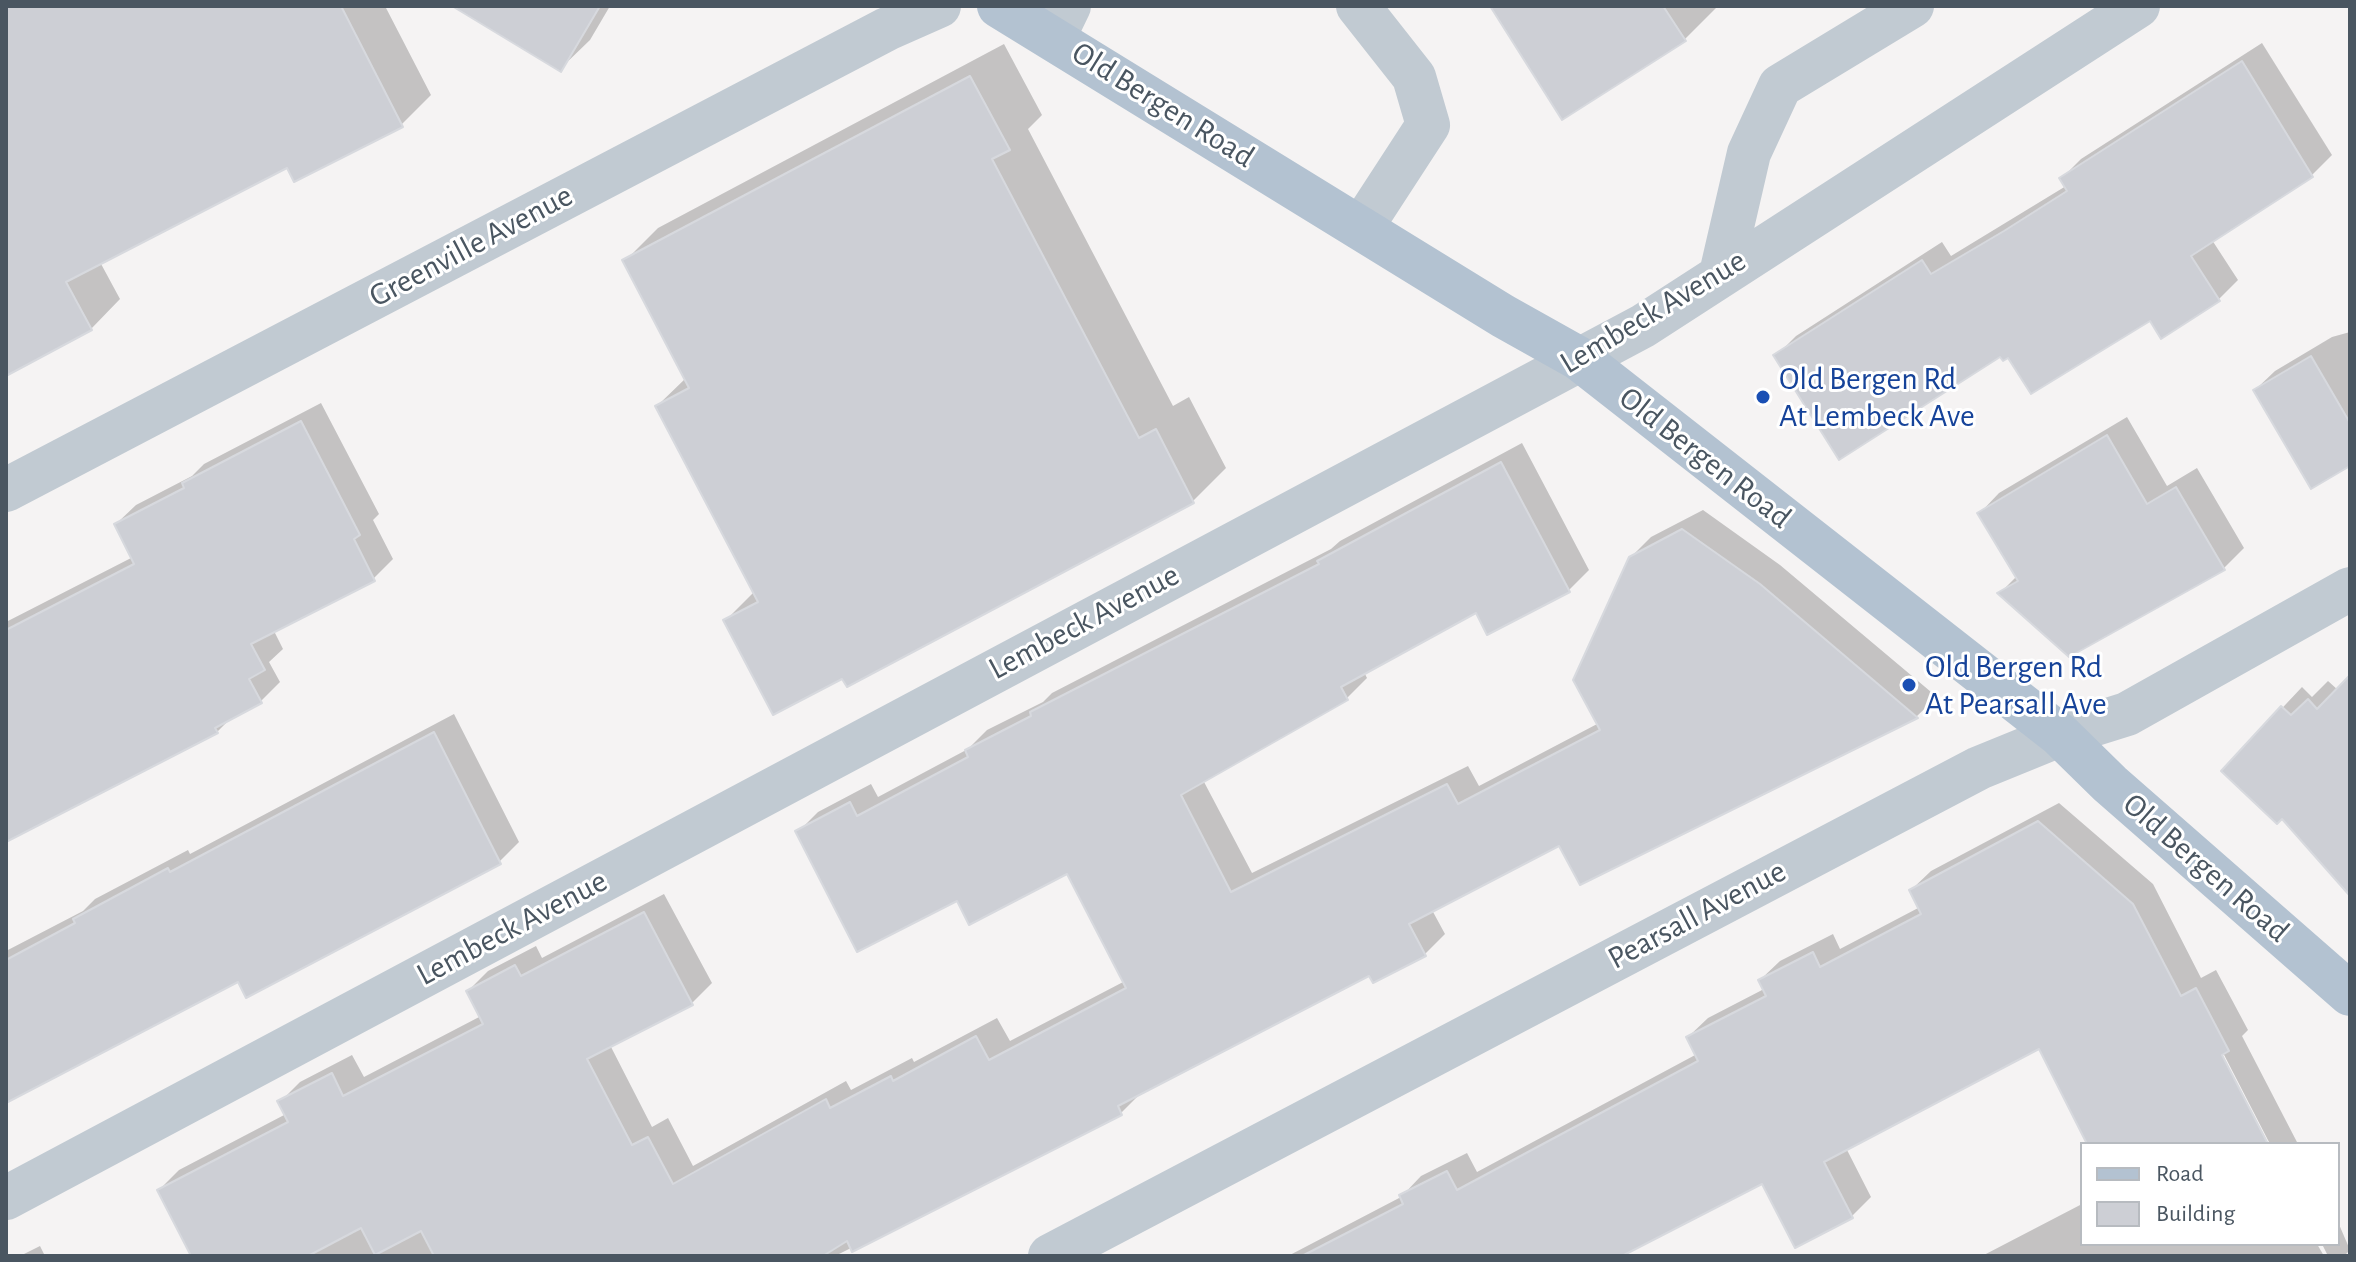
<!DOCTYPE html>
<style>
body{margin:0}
#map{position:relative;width:2356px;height:1262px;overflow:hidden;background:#f5f3f3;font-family:"Alegreya Sans",sans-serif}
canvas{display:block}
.frame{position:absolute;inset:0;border:8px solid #4a5661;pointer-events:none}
.legend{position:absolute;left:2080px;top:1142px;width:260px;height:104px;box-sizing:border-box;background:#fff;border:2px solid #b7bbc0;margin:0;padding:10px 14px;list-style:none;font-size:24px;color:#4a5661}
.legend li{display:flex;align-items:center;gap:16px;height:40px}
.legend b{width:40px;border:2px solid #b7bbc0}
</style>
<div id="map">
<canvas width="2356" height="1262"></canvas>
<div class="frame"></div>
<ul class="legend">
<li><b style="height:10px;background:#b3c2d1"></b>Road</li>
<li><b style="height:22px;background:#cdcfd5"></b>Building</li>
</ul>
</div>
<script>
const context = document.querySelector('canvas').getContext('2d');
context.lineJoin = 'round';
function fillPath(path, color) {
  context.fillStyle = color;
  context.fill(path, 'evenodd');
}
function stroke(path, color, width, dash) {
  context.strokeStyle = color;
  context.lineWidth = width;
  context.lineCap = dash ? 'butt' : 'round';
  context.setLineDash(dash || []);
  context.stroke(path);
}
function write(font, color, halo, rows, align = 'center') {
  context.font = font + ' "Alegreya Sans",sans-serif';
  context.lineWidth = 6;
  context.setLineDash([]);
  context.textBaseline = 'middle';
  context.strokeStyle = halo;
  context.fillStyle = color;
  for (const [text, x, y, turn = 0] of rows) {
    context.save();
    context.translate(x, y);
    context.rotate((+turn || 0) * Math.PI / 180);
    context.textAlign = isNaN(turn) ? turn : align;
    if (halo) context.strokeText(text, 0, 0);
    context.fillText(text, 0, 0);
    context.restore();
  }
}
fillPath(new Path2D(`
 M6,6H385L431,95L401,125L288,165L100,262L120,299L91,329L6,374Z
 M456,6H610L590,40L560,69Z
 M1492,6H1717V7L1684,40Z
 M2262,43L2332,155L2312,175L2212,240L2238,280L2218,300L2009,355L1776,356L1796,336L1942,242L1951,256L2066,186L2062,178L2081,159Z
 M1004,44L1042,115L1028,129L1173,406L1189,397L1226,468L1193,501L843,676L726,620L755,591L657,406L686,378L625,261L658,228Z
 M2350,332V464L2255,390L2275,371L2332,337Z
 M321,403L379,514L373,520L393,559L373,579L274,631L283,649L269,662L280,682L260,702L232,717L217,732L6,842V622L133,557L116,524L136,505L192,476L204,464Z
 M2127,417L2167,486L2197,468L2244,548L2224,568L2069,654L2000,593L2017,576L1980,513L1999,493Z
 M1522,443L1589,570L1569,590L1477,611L1364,672L1367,678L1347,698L1203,780L1252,873L1468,766L1479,786L1599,723L1630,558L1651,537L1703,510L1780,565L1937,697L1917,716L1581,882L1560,843L1432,910L1445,934L1425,954L1370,974L1141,1093L1121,1113L835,1256H193L159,1190L179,1170L286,1114L280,1102L300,1082L352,1055L364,1077L481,1016L468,991L488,971L536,946L542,958L664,894L712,983L692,1003L610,1045L652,1127L668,1118L693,1166L846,1081L851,1090L912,1058L914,1062L997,1018L1010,1041L1125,981L1068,872L958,899L798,832L818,812L871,784L878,797L968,749L987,730L1043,702L1052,693L1331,549L1340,541Z
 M2350,678V893L2282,816L2223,771L2302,687L2312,697L2328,681L2338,690Z
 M454,714L519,842L499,862L239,980L6,1102V951L83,911L95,899L188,850L190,854Z
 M2059,803L2153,884L2201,978L2216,970L2248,1030L2242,1036L2298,1144H2270L2219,1045L2216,1047L2266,1144H2089L2039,1047L1846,1148L1871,1197L1852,1216L1763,1181L1618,1256H1288L1401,1197L1421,1176L1467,1153L1477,1172L1697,1054L1688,1037L1708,1018L1764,989L1760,980L1780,961L1833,934L1840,949L1920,907L1911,890L1931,871Z
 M2082,1204V1244H2317L2324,1256H1982Z
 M2338,1222L2350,1250L2344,1256H2328L2322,1244H2338Z
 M40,1246L45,1256H20Z`), '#0003');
const building = new Path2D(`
 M6,6H341L403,127L294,182L287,168L66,282L92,330L6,376Z
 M452,6H600L561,72Z
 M1490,6H1663L1686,41L1562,120Z
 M2242,61L2313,177L2191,256L2220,301L2161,339L2150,321L2031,394L2008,358L2003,361L2000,357L1839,460L1773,355L1922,260L1931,274L2004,231L2067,191L2059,178Z
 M970,76L1010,150L992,159L1139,438L1156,429L1194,503L847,687L842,679L773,715L723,620L758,602L655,406L689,388L622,260Z
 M2311,356L2350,423V466L2311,489L2253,390Z
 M301,421L360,535L354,539L375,581L251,644L265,670L249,679L262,703L215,728L218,733L6,842V630L134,564L114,524L184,488L182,483Z
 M2107,435L2147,504L2176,487L2225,570L2069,657L1997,593L2018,581L1977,513Z
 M1501,462L1570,592L1487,635L1476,613L1341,687L1348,700L1181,795L1231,892L1447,784L1458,804L1600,730L1573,680L1629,557L1682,529L1760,584L1918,718L1580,885L1559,846L1409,924L1426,956L1373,983L1369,976L1118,1106L1122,1115L852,1252L847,1241L823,1256H434L421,1231L375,1255L361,1228L308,1256H191L157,1190L288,1122L277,1101L332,1073L343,1096L483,1024L466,991L515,965L521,976L644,912L693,1005L587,1059L632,1145L648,1137L673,1184L826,1099L830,1108L891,1076L893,1081L976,1036L989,1060L1126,988L1067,874L969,925L957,901L857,952L795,831L850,802L857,816L968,757L965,750L1031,716L1030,712L1319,564L1317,561Z
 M2350,675V896L2282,819L2277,824L2221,771L2281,706L2291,715L2308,699L2317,709Z
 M434,732L501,864L246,998L238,982L6,1103V960L75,923L73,919L168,868L170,872Z
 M2038,821L2133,904L2181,996L2196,988L2229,1051L2222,1055L2268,1144H2087L2039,1049L1824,1162L1853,1218L1795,1248L1762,1184L1622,1256H1302L1403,1204L1399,1195L1447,1171L1457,1190L1698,1061L1686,1037L1766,996L1758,980L1813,952L1820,967L1921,914L1909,890Z`);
fillPath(building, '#cdcfd5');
stroke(building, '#d7d9de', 2);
stroke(new Path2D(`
 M1358,6L1414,77L1428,125L1361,228
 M1054,37L1069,6
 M1721,274L1749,153L1780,86L1912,6
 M6,490L887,29L939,6
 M6,1198L1643,326L2138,6
 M1050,1256L1979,768L2060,735L2127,714L2350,589`), '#c1cad2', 44);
stroke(new Path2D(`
 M999,6L1503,316L1578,358L2060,735L2110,784L2350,994`), '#b3c2d1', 44);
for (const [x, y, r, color] of [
 [1763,397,8,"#1a4fb4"],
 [1909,685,8,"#1a4fb4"]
]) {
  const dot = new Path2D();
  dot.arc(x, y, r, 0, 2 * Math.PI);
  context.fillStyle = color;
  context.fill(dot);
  stroke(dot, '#fff', 3);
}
write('32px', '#4a5661', '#fff', [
 ["Old Bergen Road",1163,105,32],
 ["Greenville Avenue",471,246,-28],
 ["Lembeck Avenue",1653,312,-31],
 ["Old Bergen Road",1705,458,38],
 ["Lembeck Avenue",1084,622,-28],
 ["Old Bergen Road",2206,868,41],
 ["Pearsall Avenue",1697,915,-28],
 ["Lembeck Avenue",512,928,-28]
]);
write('32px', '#164399', '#fff', [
 ["Old Bergen Rd",1779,379],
 ["At Lembeck Ave",1779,416],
 ["Old Bergen Rd",1925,667],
 ["At Pearsall Ave",1925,704]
], 'left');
</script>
